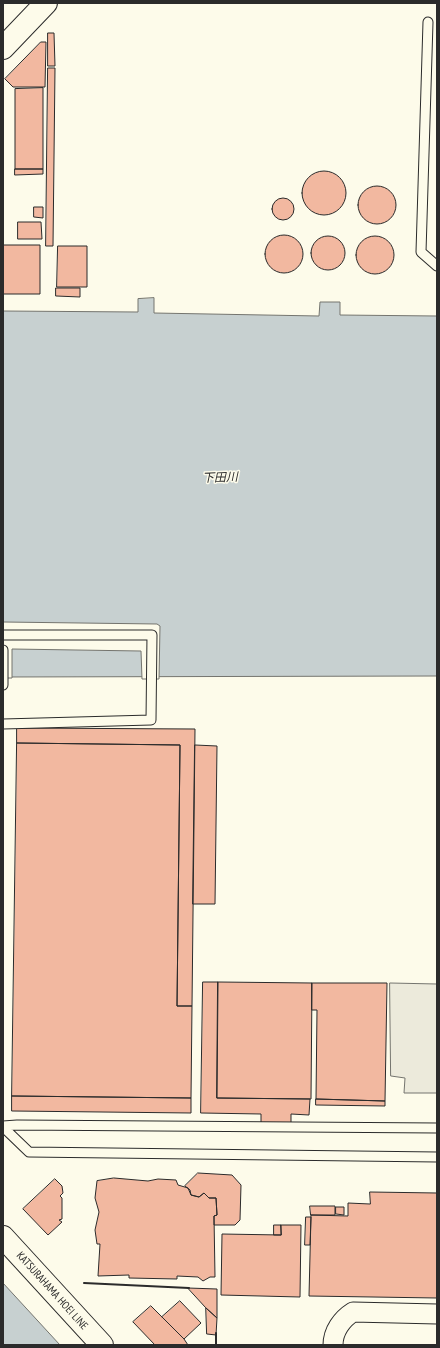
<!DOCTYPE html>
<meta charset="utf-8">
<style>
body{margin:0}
#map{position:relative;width:440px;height:1348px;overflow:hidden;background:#fdfbea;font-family:"PT Sans Narrow",sans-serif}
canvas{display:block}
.frame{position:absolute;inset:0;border:4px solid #2b2b2b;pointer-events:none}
</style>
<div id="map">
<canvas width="440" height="1348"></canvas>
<div class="frame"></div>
</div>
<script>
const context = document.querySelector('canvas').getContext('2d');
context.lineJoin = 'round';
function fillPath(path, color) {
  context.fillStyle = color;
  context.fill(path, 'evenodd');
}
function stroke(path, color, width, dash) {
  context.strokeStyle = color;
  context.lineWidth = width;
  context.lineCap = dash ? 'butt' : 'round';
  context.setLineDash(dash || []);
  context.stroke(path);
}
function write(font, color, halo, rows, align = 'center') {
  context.font = font + ' "PT Sans Narrow","Noto Sans JP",sans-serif';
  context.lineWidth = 3;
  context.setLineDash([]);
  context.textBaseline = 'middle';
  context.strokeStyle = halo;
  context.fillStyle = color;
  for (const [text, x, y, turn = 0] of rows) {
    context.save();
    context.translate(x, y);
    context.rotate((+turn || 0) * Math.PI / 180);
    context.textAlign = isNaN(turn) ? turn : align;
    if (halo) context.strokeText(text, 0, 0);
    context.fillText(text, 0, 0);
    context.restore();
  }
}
const parking = new Path2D(`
 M390,983L437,984V1093H404L405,1078L391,1076Z`);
fillPath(parking, '#eceadb');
stroke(parking, '#74746e', 1);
const water = new Path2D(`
 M154,298V313L319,316L320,302H340V315L437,316V676L3,677V311L138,312V299Z
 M3,1283L60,1345H3Z`);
fillPath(water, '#c7d0d0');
stroke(water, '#74746e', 1);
const pier = new Path2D(`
 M3,622L157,624L160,626L159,679H142L141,651L12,649V678H3Z`);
fillPath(pier, '#fdfbea');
stroke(pier, '#74746e', 1);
const building = new Path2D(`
 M48,33H54L55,66H48Z
 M41,42H46L45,87H13L5,79Z
 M48,68H55L53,246H46Z
 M43,88V169H15V89Z
 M15,169H43V174L15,175Z
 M302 193a22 22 0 1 1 44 0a22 22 0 1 1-44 0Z
 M358 205a19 19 0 1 1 38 0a19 19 0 1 1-38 0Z
 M272 209a11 11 0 1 1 22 0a11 11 0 1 1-22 0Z
 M34,207H43V218L34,217Z
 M18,222H41L42,239H18Z
 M265 254a19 19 0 1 1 38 0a19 19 0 1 1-38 0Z
 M311 253a17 17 0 1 1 34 0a17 17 0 1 1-34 0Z
 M356 255a19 19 0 1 1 38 0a19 19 0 1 1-38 0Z
 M3,245H40V294H3Z
 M58,246H87V287H57Z
 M56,288H80V297L56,296Z
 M17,728L195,729L192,1006H177L180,745L17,743Z
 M17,743L180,745L177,1006H192L191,1098L12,1096Z
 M195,745L217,746L215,904H193Z
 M203,982H218L217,1098L310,1099L309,1115L291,1114V1123H261V1114L201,1113Z
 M218,982L312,983L311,1099L217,1098Z
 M312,983H387L385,1101L316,1099L317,1010H312Z
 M12,1096L191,1098V1113L12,1111Z
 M316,1099L385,1101V1106L316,1105Z
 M198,1173L232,1175L241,1185L240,1220L235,1225H214V1216L217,1215L216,1198H209L204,1193L199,1197L191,1195L190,1190L185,1186Z
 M114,1178L148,1181L158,1179L176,1180L178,1185L188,1188L191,1195L199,1197L204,1193L209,1198H216L217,1215L214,1216L215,1277H210L203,1281L198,1277L177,1276V1279L129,1278V1275L98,1276L100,1244H97L95,1230L99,1212L95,1198L97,1181Z
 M55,1179L62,1186L63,1193L60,1196L62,1198V1219L59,1220L62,1222L48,1235L23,1209Z
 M370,1192L437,1193V1298L309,1296L311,1215L348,1216V1203L370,1204Z
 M310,1206H335V1215H311Z
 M336,1207H344V1215L336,1214Z
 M306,1217H311L310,1245H305Z
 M274,1225H281V1235H274Z
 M281,1225H301L300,1297L221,1295L222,1234L281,1235Z
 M188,1288L217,1289V1318L206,1308Z
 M180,1301L201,1323L184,1339L162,1317Z
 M151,1306L184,1339L188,1345H155L133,1322Z
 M206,1308L217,1318L216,1335L207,1334Z`);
fillPath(building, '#f2b8a0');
stroke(building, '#2b2b2b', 1);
const lane = new Path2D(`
 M428,22L421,252L437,266
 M3,635H152L151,720L3,724
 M3,650V685
 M3,1126L17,1125L437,1128
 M3,1127L29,1152L437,1157`);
const street = new Path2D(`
 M333,1345C333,1331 342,1319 353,1312L437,1314`);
const primary = new Path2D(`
 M3,48L46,3
 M3,1237L102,1345`);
stroke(lane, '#2b2b2b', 11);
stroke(street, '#2b2b2b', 21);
stroke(primary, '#2b2b2b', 24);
stroke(lane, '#fdfbea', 9);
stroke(street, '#fdfbea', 19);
stroke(primary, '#fdfbea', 22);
stroke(new Path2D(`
 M84,1283L189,1288
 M216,1345V1333`), '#2b2b2b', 2);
write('11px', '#2b2b2b', '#fdfbea', [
 ["KATSURAHAMA HOEI LINE",52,1291,48]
]);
write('italic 12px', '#2b2b2b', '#fdfbea', [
 ["下田川",220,478,-2]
]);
</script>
